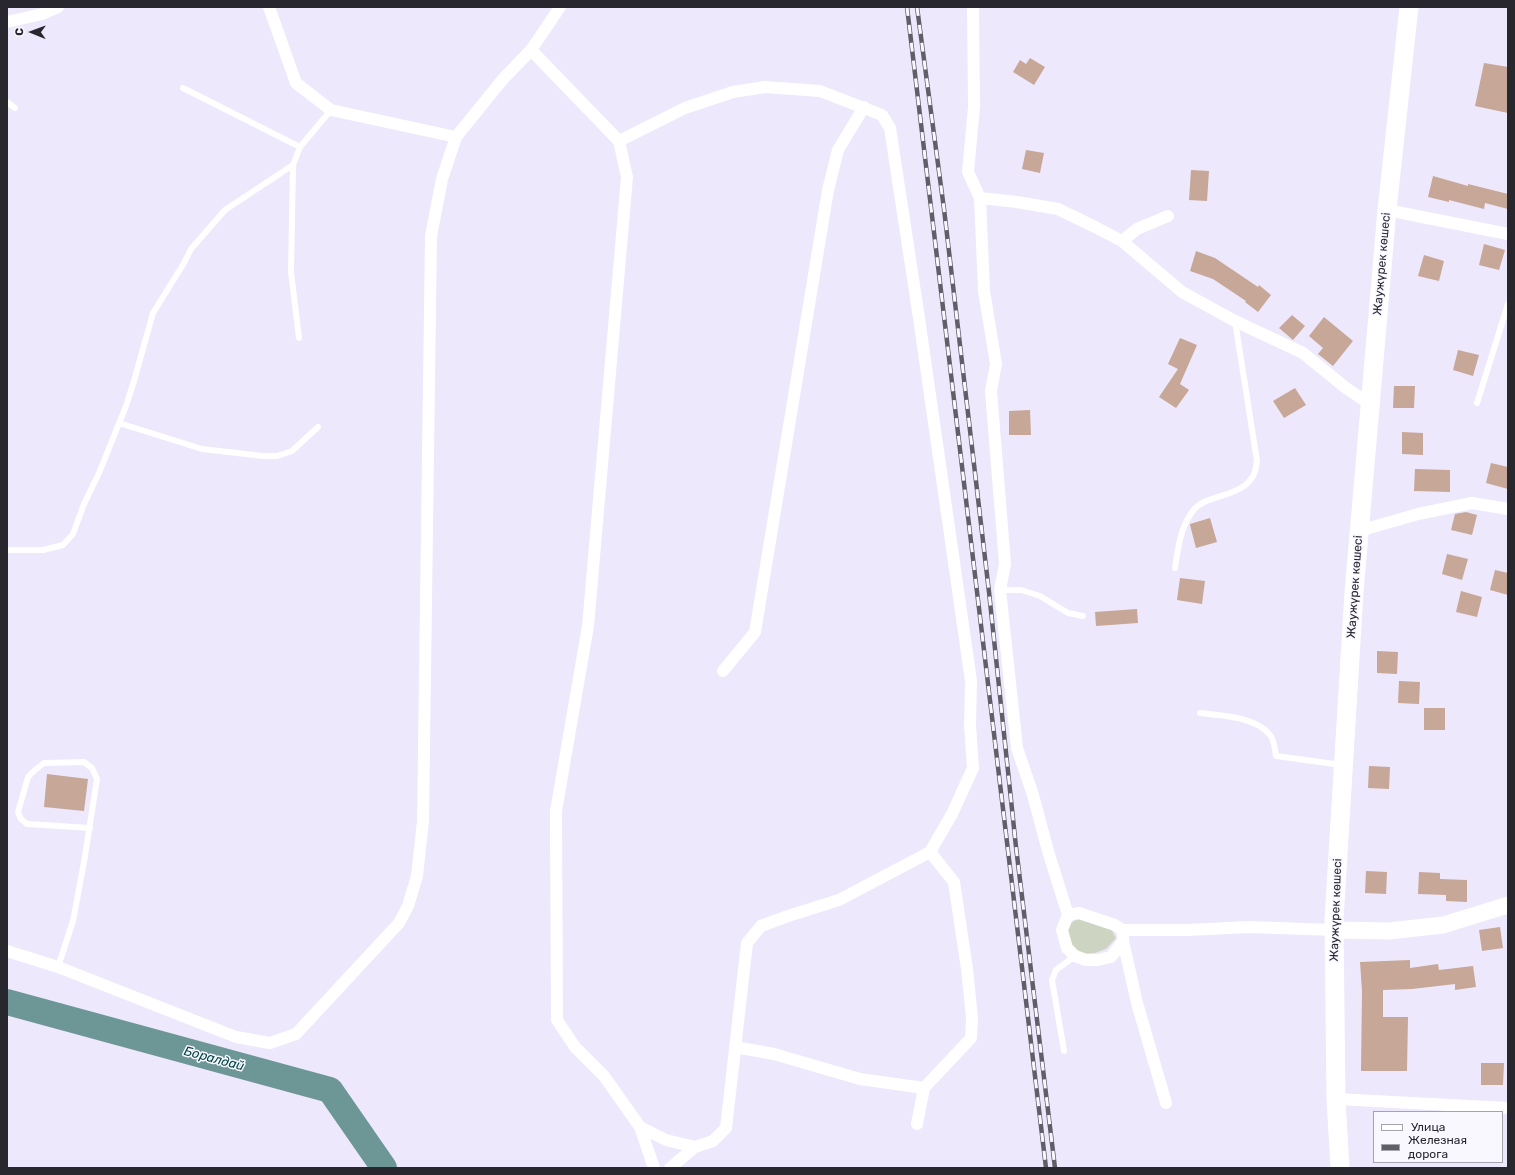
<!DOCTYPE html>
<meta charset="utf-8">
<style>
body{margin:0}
#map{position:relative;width:1515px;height:1175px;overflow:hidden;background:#ede8fb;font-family:Rubik,sans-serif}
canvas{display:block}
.frame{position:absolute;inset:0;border:8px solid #29272e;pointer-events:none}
.legend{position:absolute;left:1373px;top:1111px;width:130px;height:52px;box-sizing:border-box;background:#f9f7ff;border:1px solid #a6a4ab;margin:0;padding:5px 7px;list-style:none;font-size:12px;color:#29272e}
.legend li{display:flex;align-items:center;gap:8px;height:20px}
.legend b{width:20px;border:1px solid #a6a4ab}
.north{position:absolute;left:12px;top:12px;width:40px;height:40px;-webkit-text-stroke:3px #f9f7ff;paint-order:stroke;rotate:271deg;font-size:11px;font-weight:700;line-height:16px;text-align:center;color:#29272e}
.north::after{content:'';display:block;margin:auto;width:14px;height:18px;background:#29272e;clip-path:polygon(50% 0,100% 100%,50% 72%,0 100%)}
</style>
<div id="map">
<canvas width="1515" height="1175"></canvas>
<div class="frame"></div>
<ul class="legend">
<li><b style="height:5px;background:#fff"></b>Улица</li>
<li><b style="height:5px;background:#615e69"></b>Железная дорога</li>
</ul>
<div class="north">С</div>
</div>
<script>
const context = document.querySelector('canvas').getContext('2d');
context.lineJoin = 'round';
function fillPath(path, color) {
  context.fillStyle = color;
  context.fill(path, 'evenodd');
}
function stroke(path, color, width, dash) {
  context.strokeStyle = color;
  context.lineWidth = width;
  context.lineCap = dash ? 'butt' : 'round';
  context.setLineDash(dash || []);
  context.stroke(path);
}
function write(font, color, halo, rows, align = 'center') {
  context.font = font + ' Rubik,sans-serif';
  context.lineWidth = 3;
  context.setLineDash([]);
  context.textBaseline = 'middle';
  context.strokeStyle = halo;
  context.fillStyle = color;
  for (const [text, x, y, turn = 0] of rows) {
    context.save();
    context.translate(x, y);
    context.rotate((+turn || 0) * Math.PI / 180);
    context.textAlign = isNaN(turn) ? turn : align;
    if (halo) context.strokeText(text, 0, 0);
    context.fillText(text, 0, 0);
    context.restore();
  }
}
fillPath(new Path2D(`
 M1079,918L1111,929L1116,938L1106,949L1095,953L1080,954L1071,948L1066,933L1071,923Z`), '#cdd5c2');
stroke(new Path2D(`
 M7,1002L330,1090L384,1168`), '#6d9696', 26);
fillPath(new Path2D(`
 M1030,58L1045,67L1034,85L1013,72L1020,60L1026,64Z
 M1484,63L1508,67V113L1475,106Z
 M1026,150L1044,153L1040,173L1022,169Z
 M1191,170L1209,171L1207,201L1189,200Z
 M1433,176L1468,186V184L1508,194V209L1485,203L1484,209L1449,200V202L1428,197Z
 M1484,244L1505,250L1499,270L1479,265Z
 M1196,251L1215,258L1258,287L1259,285L1271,295L1258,312L1245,302L1246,301L1213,279L1190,271Z
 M1424,255L1444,261L1439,281L1418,276Z
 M1292,315L1305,326L1293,340L1279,328Z
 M1324,317L1353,341L1333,366L1318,354L1323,348L1309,336Z
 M1180,338L1197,345L1180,384L1189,390L1176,408L1159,397L1178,369L1168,364Z
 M1458,350L1479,355L1473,376L1453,370Z
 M1394,386H1415L1414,408H1393Z
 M1295,388L1306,405L1284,418L1273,401Z
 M1030,410L1031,435H1009V411Z
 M1402,432L1423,433V455L1402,454Z
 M1491,463L1508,467V489L1486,483Z
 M1415,469L1450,470V492L1414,491Z
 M1466,512L1477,515L1472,535L1451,530L1455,514Z
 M1210,518L1217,542L1196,548L1190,525V524Z
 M1447,554L1468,559L1462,580L1442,574Z
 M1495,570L1508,573V595L1490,590Z
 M1180,578L1205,581L1202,604L1177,600Z
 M1461,591L1482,597L1477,617L1456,612Z
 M1137,609L1138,623L1096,626L1095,612Z
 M1377,651L1398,652L1397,674L1377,673Z
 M1399,681L1420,682L1419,704L1398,703Z
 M1424,708H1445V730H1424Z
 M1369,766L1390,767L1389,789L1368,788Z
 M47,774L88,779L84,811L44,807Z
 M1366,871L1387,872L1386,894L1365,893Z
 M1419,872L1440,873V879L1467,880V902L1446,901V895L1418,894Z
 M1500,927L1503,948L1482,951L1479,930Z
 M1410,960V968L1438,964L1439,970L1473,966L1476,987L1455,990V984L1412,989L1383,990V1017H1408L1407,1071H1361L1362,991L1360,962Z
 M1481,1063H1504L1503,1085H1481Z`), '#c7a797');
stroke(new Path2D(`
 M183,88L300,147
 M7,102L15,108
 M299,338L291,272L293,165L300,147L331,110
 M1477,403L1508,304
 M119,423L202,449L263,456H277L292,451L318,427
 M7,550H43L63,545L73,534L84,504L99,473L126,406L134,381L153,313L184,263L191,249L225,210L293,165
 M1175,568C1178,548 1180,529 1192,512C1205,493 1240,499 1253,476C1256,472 1256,465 1257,461L1235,321
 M1000,590H1021L1040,596L1068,613L1083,616
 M1200,713C1221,715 1256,717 1270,735C1274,739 1275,750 1276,756L1342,765
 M58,967L73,921L84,862L97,779L92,768L84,762L44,763L35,770L28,777L18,812L21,819L27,824L90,828
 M1064,1051L1052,980L1056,970L1075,956`), '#fff', 6);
stroke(new Path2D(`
 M269,7L296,83L331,110L456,137
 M973,7L974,107L968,172L980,198L984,291L996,364L991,391L1005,564L1000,590L1017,748L1033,795L1048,851L1068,915L1062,930L1067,948L1075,956L1086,960H1098L1111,957L1123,941V930L1115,925L1079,913L1068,915
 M7,22L42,14L58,7
 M531,50L619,141L627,177L588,626L556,811L557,1020L575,1047L604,1076L640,1127L654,1168
 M619,141L685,108L733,92L765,87L820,91L882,115L890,128L919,318L971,681L970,725L973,768L952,814L930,852L839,900L788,916L761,926L747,943L726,1128L713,1141L695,1147L666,1140L640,1127
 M980,198L1017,202L1058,209L1095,227L1122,241L1182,292L1235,321L1303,353L1346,388L1370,404
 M1387,210L1508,234
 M1122,241L1137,229L1168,216
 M1359,531L1418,514L1472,503L1508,509
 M723,671L755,632L828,190L838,150L864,107
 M1123,930H1187L1249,927L1334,930
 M1123,941L1137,1003L1166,1103
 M7,951L58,967L236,1037L270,1043L296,1034L399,923L408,906L417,876L423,821L431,236L442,179L456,137L503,79L531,50L560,7
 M735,1047L774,1054L860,1079L924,1088
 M1336,1099L1508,1108
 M917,1124L924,1088L971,1038L972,1018L967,969L954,882L930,852
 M670,1168L695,1147`), '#fff', 12);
stroke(new Path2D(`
 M1334,930L1389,931L1443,925L1508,905`), '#fff', 17);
stroke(new Path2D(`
 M1340,1168L1336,1099L1334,920L1354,592L1387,210L1409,7`), '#fff', 19);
const rail = new Path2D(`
 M907,7L1046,1168
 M917,7L944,209L989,592L1016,847L1055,1168`);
stroke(rail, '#615e69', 4.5);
stroke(rail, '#f9f7ff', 3, [9]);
write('12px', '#29272e', '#f9f7ff', [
 ["Жаужүрек көшесі",1382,264,-85],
 ["Жаужүрек көшесі",1355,587,-86],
 ["Жаужүрек көшесі",1336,910,-88]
]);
write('italic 13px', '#014546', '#f9f7ff', [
 ["Боралдай",214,1059,15]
]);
</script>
